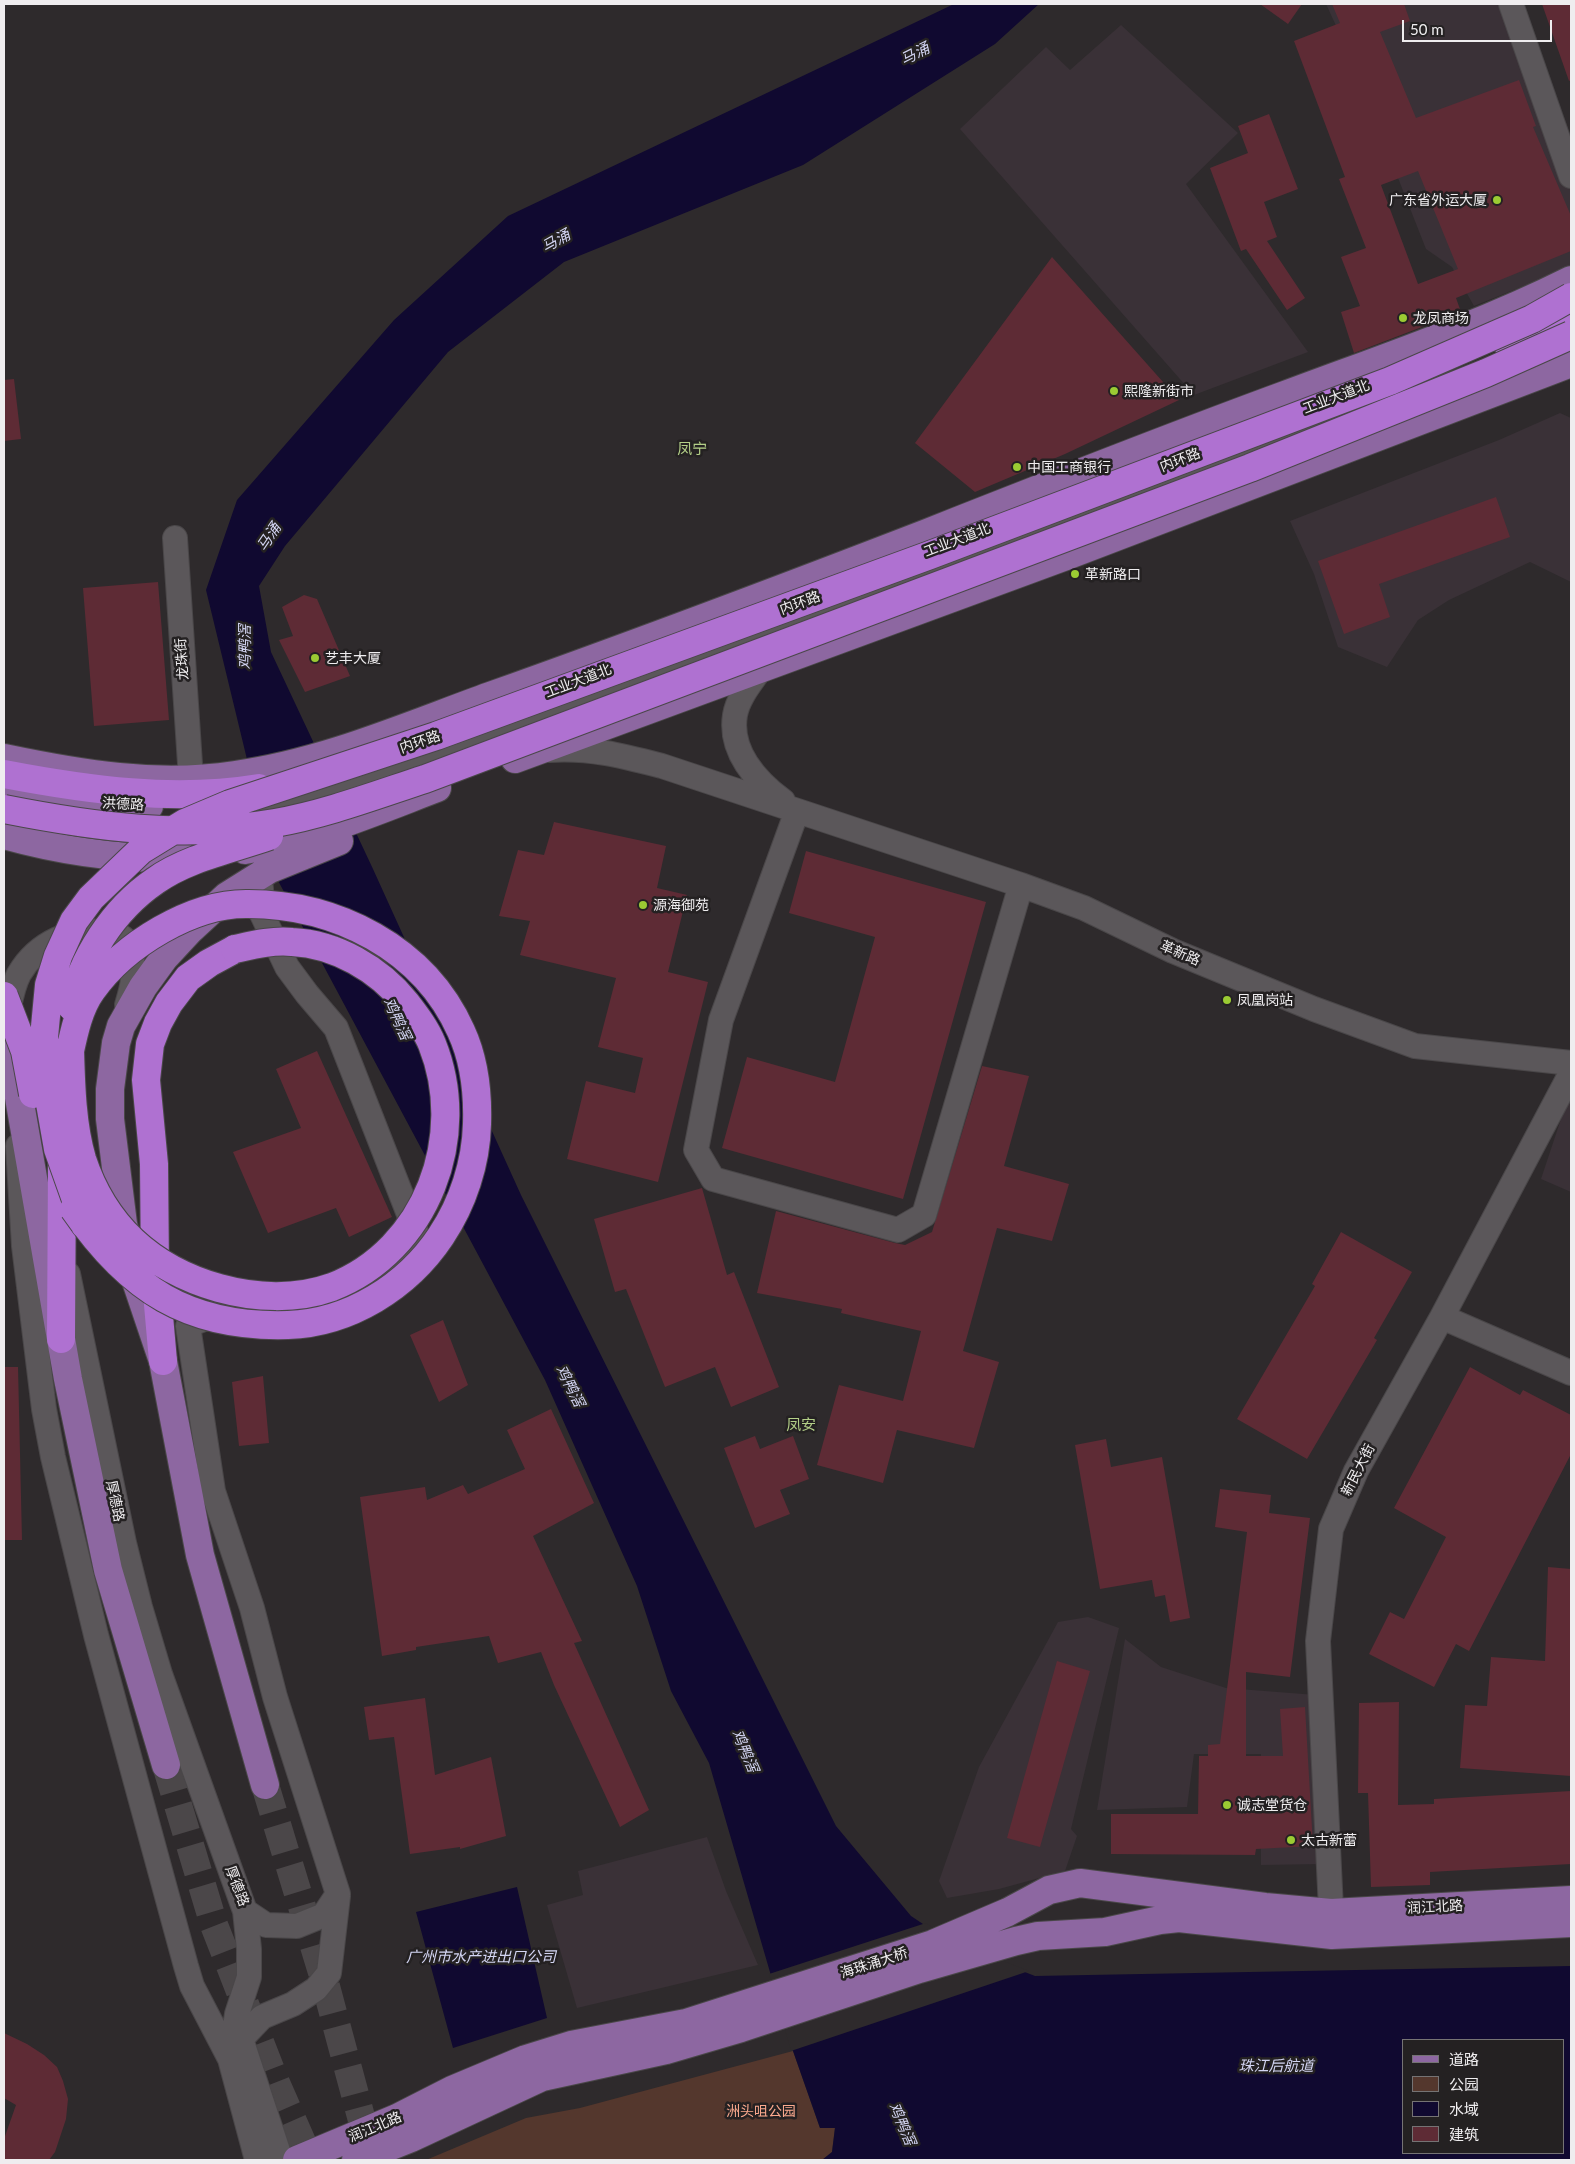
<!DOCTYPE html>
<meta charset="utf-8">
<style>
body{margin:0}
#map{position:relative;width:1575px;height:2164px;overflow:hidden;background:#2e2a2c;font-family:Lato,"Noto Sans SC",sans-serif}
canvas{display:block}
.frame{position:absolute;inset:0;border:5px solid #efedef;pointer-events:none}
.legend{position:absolute;left:1402px;top:2039px;width:162px;height:115px;box-sizing:border-box;background:#242122;border:1px solid #757374;margin:0;padding:6px 9px;list-style:none;font-size:15px;color:#efedef}
.legend li{display:flex;align-items:center;gap:10px;height:25px}
.legend b{width:25px;border:1px solid #757374}
.scale{position:absolute;left:1402px;top:20px;width:150px;height:22px;box-sizing:border-box;border:2px solid #efedef;border-top:0;padding-left:6px;font-size:15px;line-height:18px;white-space:nowrap;color:#efedef;-webkit-text-stroke:4px #242122;paint-order:stroke}
</style>
<div id="map">
<canvas width="1575" height="2164"></canvas>
<div class="frame"></div>
<ul class="legend">
<li><b style="height:6px;background:#8d67a1"></b>道路</li>
<li><b style="height:14px;background:#54372d"></b>公园</li>
<li><b style="height:14px;background:#100930"></b>水域</li>
<li><b style="height:14px;background:#5e2b35"></b>建筑</li>
</ul>
<div class="scale">50 m</div>
</div>
<script>
const context = document.querySelector('canvas').getContext('2d');
context.lineJoin = 'round';
function fillPath(path, color) {
  context.fillStyle = color;
  context.fill(path, 'evenodd');
}
function stroke(path, color, width, dash) {
  context.strokeStyle = color;
  context.lineWidth = width;
  context.lineCap = dash ? 'butt' : 'round';
  context.setLineDash(dash || []);
  context.stroke(path);
}
function write(font, color, halo, rows, align = 'center') {
  context.font = font + ' Lato,"Noto Sans SC",sans-serif';
  context.lineWidth = 5;
  context.setLineDash([]);
  context.textBaseline = 'middle';
  context.strokeStyle = halo;
  context.fillStyle = color;
  for (const [text, x, y, turn = 0] of rows) {
    context.save();
    context.translate(x, y);
    context.rotate((+turn || 0) * Math.PI / 180);
    context.textAlign = isNaN(turn) ? turn : align;
    if (halo) context.strokeText(text, 0, 0);
    context.fillText(text, 0, 0);
    context.restore();
  }
}
fillPath(new Path2D(`
 M1326,4H1515L1571,159V267L1474,306L1452,267L1426,249L1350,56Z
 M1121,25L1238,133L1186,184L1308,352L1194,395L960,129L1046,47L1070,70Z
 M1560,413L1571,418V582L1530,562L1449,600L1418,620L1387,667L1338,647L1314,574L1290,521L1499,440Z
 M1571,1089V1192L1541,1179Z
 M1088,1617L1119,1628L1071,1829L1077,1836L1065,1871L999,1889L947,1898L939,1881L979,1767L1058,1622Z
 M1125,1639L1161,1667L1226,1688L1316,1695L1322,1864L1261,1865V1754H1194L1187,1807L1097,1810Z
 M707,1837L726,1891L758,1965L577,2008L547,1905L583,1895L578,1871Z`), '#3a3137');
fillPath(new Path2D(`
 M793,2051L820,2128L835,2127L832,2152L822,2160H426L526,2118L580,2108Z`), '#54372d');
fillPath(new Path2D(`
 M954,4H1039L995,44L803,165L564,262L448,352L285,546L259,586L271,652L373,869L521,1195L836,1826L911,1916L953,1944L1035,1976L1571,1966V2160H822L832,2152L835,2128H820L793,2051L709,1763L671,1691L637,1586L545,1380L275,875L206,590L237,500L394,320L508,216ZM1404,2040H1564V2153H1404Z
 M517,1887L547,2018L453,2048L416,1912Z`), '#100930');
fillPath(new Path2D(`
 M926,1923L954,1942L1029,1971L791,2051L769,1974Z`), '#2e2a2c');
fillPath(new Path2D(`
 M1260,4H1302L1288,24Z
 M1332,4H1404L1410,21L1380,32L1416,118L1519,80L1536,126L1533,127L1571,216V251L1456,298L1461,312L1354,353L1341,312L1360,306L1341,257L1366,248L1339,179L1345,177L1294,41L1340,23ZM1418,171L1458,269L1418,284L1381,185Z
 M1542,4H1571V80L1569,81Z
 M1269,114L1298,189L1264,202L1277,237L1267,241L1305,298L1287,310L1246,249L1241,251L1210,168L1248,153L1238,126Z
 M1052,257L1179,400L1065,454L975,492L915,443Z
 M14,379L21,439L4,441V380Z
 M1496,497L1510,537L1379,584L1390,617L1344,634L1318,561Z
 M158,582L169,720L94,726L83,588Z
 M304,595L317,599L350,676L305,692L279,640L293,636L282,607Z
 M554,822L666,846L657,888L687,895L668,972L708,982L658,1182L567,1159L586,1081L635,1093L643,1058L598,1047L616,978L520,955L530,921L499,916L518,850L544,855Z
 M806,851L986,902L903,1199L722,1148L747,1057L835,1082L875,937L789,913Z
 M317,1051L392,1217L349,1237L336,1208L268,1233L233,1152L301,1128L276,1069Z
 M982,1066L1029,1076L1004,1166L1069,1184L1052,1241L997,1228L963,1351L999,1362L974,1448L897,1430L883,1483L817,1465L839,1385L903,1401L921,1331L841,1313L842,1309L757,1293L776,1211L895,1243L905,1245L932,1232Z
 M702,1188L727,1275L734,1272L779,1387L731,1407L715,1367L665,1387L626,1289L615,1292L594,1219Z
 M1341,1232L1412,1272L1374,1338L1377,1340L1307,1459L1237,1419L1315,1286L1312,1284Z
 M443,1320L468,1385L439,1402L410,1335Z
 M4,1367H18L22,1540H4Z
 M1470,1367L1520,1395L1523,1390L1571,1415V1454L1469,1651L1456,1644L1434,1687L1369,1654L1390,1612L1404,1619L1446,1537L1394,1508Z
 M263,1376L269,1443L239,1446L232,1382Z
 M551,1409L594,1503L533,1536L582,1641L574,1643L649,1810L620,1827L554,1685L541,1652L498,1663L489,1636L416,1647V1650L382,1656L360,1497L425,1487L427,1500L463,1485L468,1494L525,1469L507,1430Z
 M755,1436L760,1449L793,1436L809,1479L780,1490L790,1514L755,1528L724,1448Z
 M1106,1439L1111,1467L1162,1457L1190,1618L1170,1622L1165,1595L1155,1597L1152,1580L1100,1589L1075,1445Z
 M1220,1489L1271,1495L1269,1513L1310,1518L1290,1677L1246,1672V1756H1283L1280,1709L1305,1707L1313,1846L1256,1849L1255,1855L1111,1854V1814H1198L1199,1756H1208V1745L1220,1744L1247,1532L1215,1527Z
 M1548,1567L1571,1569V1776L1460,1768L1465,1705L1487,1706L1491,1657L1545,1661Z
 M1057,1661L1090,1671L1040,1847L1007,1838Z
 M425,1698L435,1775L491,1757L506,1836L460,1849V1847L410,1854L394,1737L369,1740L364,1707Z
 M1399,1702L1398,1805L1434,1804V1799L1571,1791V1864L1430,1872V1885L1371,1887L1368,1793H1358L1359,1703Z
 M4,2033L27,2044L44,2055L57,2067L63,2081L68,2099L66,2119L55,2152L49,2160H4V2139L16,2105L4,2098Z`), '#5e2b35');
stroke(new Path2D(`
 M166,1765L214,1925L276,2083L310,2160
 M265,1785L324,1979L371,2154`), '#4b4749', 28, [28, 14]);
const minor = new Path2D(`
 M1511,4L1571,176
 M175,538L191,779
 M756,660L759,671C750,684 738,698 735,715C729,751 756,781 783,801
 M549,750C589,747 623,756 662,766L1021,885L1084,908L1173,951L1314,1009L1415,1046L1571,1063
 M797,811L721,1020L696,1150L713,1179L898,1230L924,1215L1021,885
 M241,816L345,790L450,754L1144,493L1439,378
 M261,888V912L287,967L307,994L336,1028L419,1240L384,1273L353,1288
 M7,1017C10,1003 12,987 19,974C37,943 73,926 107,933C112,934 121,935 125,940C126,942 128,947 129,950C137,971 133,985 127,1005
 M18,1146L24,1246L44,1409L53,1457L96,1635L186,1966L192,1986L230,2059L257,2160
 M68,1274L124,1543L140,1607L160,1674L245,1911L266,1925L297,1926L324,1915L338,1894L275,1697L252,1608L213,1491L188,1326C215,1312 246,1306 276,1303
 M1442,1317L1571,1373
 M1332,1930L1318,1641L1331,1529L1356,1471L1442,1317L1571,1073
 M231,2052L237,2014L249,1977V1949L245,1911
 M281,2160L241,2039L262,2017L293,2004L316,1989L329,1973L338,1896`);
const major = new Path2D(`
 M4,758C80,774 157,787 235,775C323,763 407,726 490,696C636,644 782,589 927,533C1046,486 1165,439 1285,395C1381,359 1479,326 1571,280
 M515,759L1066,556L1571,363
 M4,788L72,801L149,806
 M4,835C69,853 135,862 202,856
 M245,850C311,839 374,812 437,788
 M5,1017L68,1379L108,1570L166,1765
 M265,1785L200,1555L163,1361L137,1284L123,1224L110,1119V1089L116,1043L121,1026L143,987L164,958L189,931L227,896L270,869L339,841
 M297,2160L397,2118L452,2090L526,2059L571,2045L686,2023L933,1944L1008,1912L1049,1890L1080,1883L1265,1907L1331,1913L1571,1900
 M356,2160L411,2138L542,2077L666,2050L741,2028L919,1969L1016,1941L1038,1936L1105,1932L1160,1920L1179,1918L1332,1935L1571,1923`);
const highway = new Path2D(`
 M1506,342L1571,321
 M4,774C88,790 174,802 259,788
 M61,1339L62,1163
 M163,1361L155,1271L154,1164L146,1080L150,1044L158,1023L169,1003L188,978L209,963L235,949`);
stroke(minor, '#4a4749', 26);
stroke(major, '#4a4749', 30);
stroke(highway, '#4a4749', 30);
stroke(minor, '#5b575a', 24);
stroke(major, '#8d67a1', 28);
stroke(highway, '#af71d1', 28);
const highwayBridge = new Path2D(`
 M4,809C95,827 183,839 275,823C326,814 376,795 425,779L1250,468L1486,373L1571,335
 M4,996L25,1051L33,1094
 M72,1007C81,959 114,909 155,881C187,858 232,849 269,836
 M70,1050C71,1085 72,1125 82,1159C104,1226 152,1269 219,1288C255,1298 296,1300 332,1287C427,1250 469,1136 432,1044C426,1029 416,1016 406,1003C379,969 336,944 292,942C273,940 253,945 235,949
 M66,1069C72,1044 76,1012 92,990C124,945 192,903 248,904C336,904 424,948 461,1031C474,1059 478,1093 477,1124C476,1163 463,1203 441,1236C407,1287 349,1323 288,1325C188,1328 129,1289 74,1209
 M85,1225L58,1149L48,1092L44,1037L49,985L58,956L74,921L91,898L141,850L185,823L230,804L436,736L930,555L1390,381L1532,319L1571,297`);
stroke(highwayBridge, '#4a4749', 30, []);
stroke(highwayBridge, '#af71d1', 28);
for (const [x, y, r, color] of [
 [1497,200,5,"#9bcb33"],
 [1403,318,5,"#9bcb33"],
 [1114,391,5,"#9bcb33"],
 [1017,467,5,"#9bcb33"],
 [1075,574,5,"#9bcb33"],
 [315,658,5,"#9bcb33"],
 [643,905,5,"#9bcb33"],
 [1227,1000,5,"#9bcb33"],
 [1227,1805,5,"#9bcb33"],
 [1291,1840,5,"#9bcb33"]
]) {
  const dot = new Path2D();
  dot.arc(x, y, r, 0, 2 * Math.PI);
  context.fillStyle = color;
  context.fill(dot);
  stroke(dot, '#242122', 2);
}
write('14px', '#efedef', '#242122', [
 ["广东省外运大厦",1487,200,"right"],
 ["龙凤商场",1413,318],
 ["熙隆新街市",1124,391],
 ["中国工商银行",1027,467],
 ["革新路口",1085,574],
 ["艺丰大厦",325,658],
 ["源海御苑",653,905],
 ["凤凰岗站",1237,1000],
 ["诚志堂货仓",1237,1805],
 ["太古新蕾",1301,1840]
], 'left');
write('14px', '#efedef', '#242122', [
 ["工业大道北",1336,397,-21],
 ["内环路",1180,460,-21],
 ["工业大道北",957,540,-21],
 ["内环路",800,603,-20],
 ["龙珠街",182,659,-94],
 ["工业大道北",578,681,-21],
 ["内环路",420,742,-19],
 ["洪德路",123,804,3],
 ["革新路",1180,953,23],
 ["新民大街",1358,1470,-63],
 ["厚德路",115,1501,78],
 ["厚德路",237,1886,69],
 ["润江北路",1435,1907,-3],
 ["海珠涌大桥",874,1963,-18],
 ["润江北路",375,2127,-23]
]);
write('14px', '#fba98e', '#242122', [
 ["洲头咀公园",761,2111]
]);
write('italic 15px', '#d3d5f3', '#242122', [
 ["马涌",915,54,-27],
 ["马涌",556,241,-29],
 ["马涌",269,537,-56],
 ["鸡鸭滘",245,647,-90],
 ["鸡鸭滘",397,1019,65],
 ["鸡鸭滘",570,1386,63],
 ["鸡鸭滘",745,1751,67],
 ["广州市水产进出口公司",481,1957],
 ["珠江后航道",1276,2066],
 ["鸡鸭滘",902,2124,67]
]);
write('15px', '#b4d088', '#242122', [
 ["凤宁",692,449],
 ["凤安",801,1425]
]);
</script>
